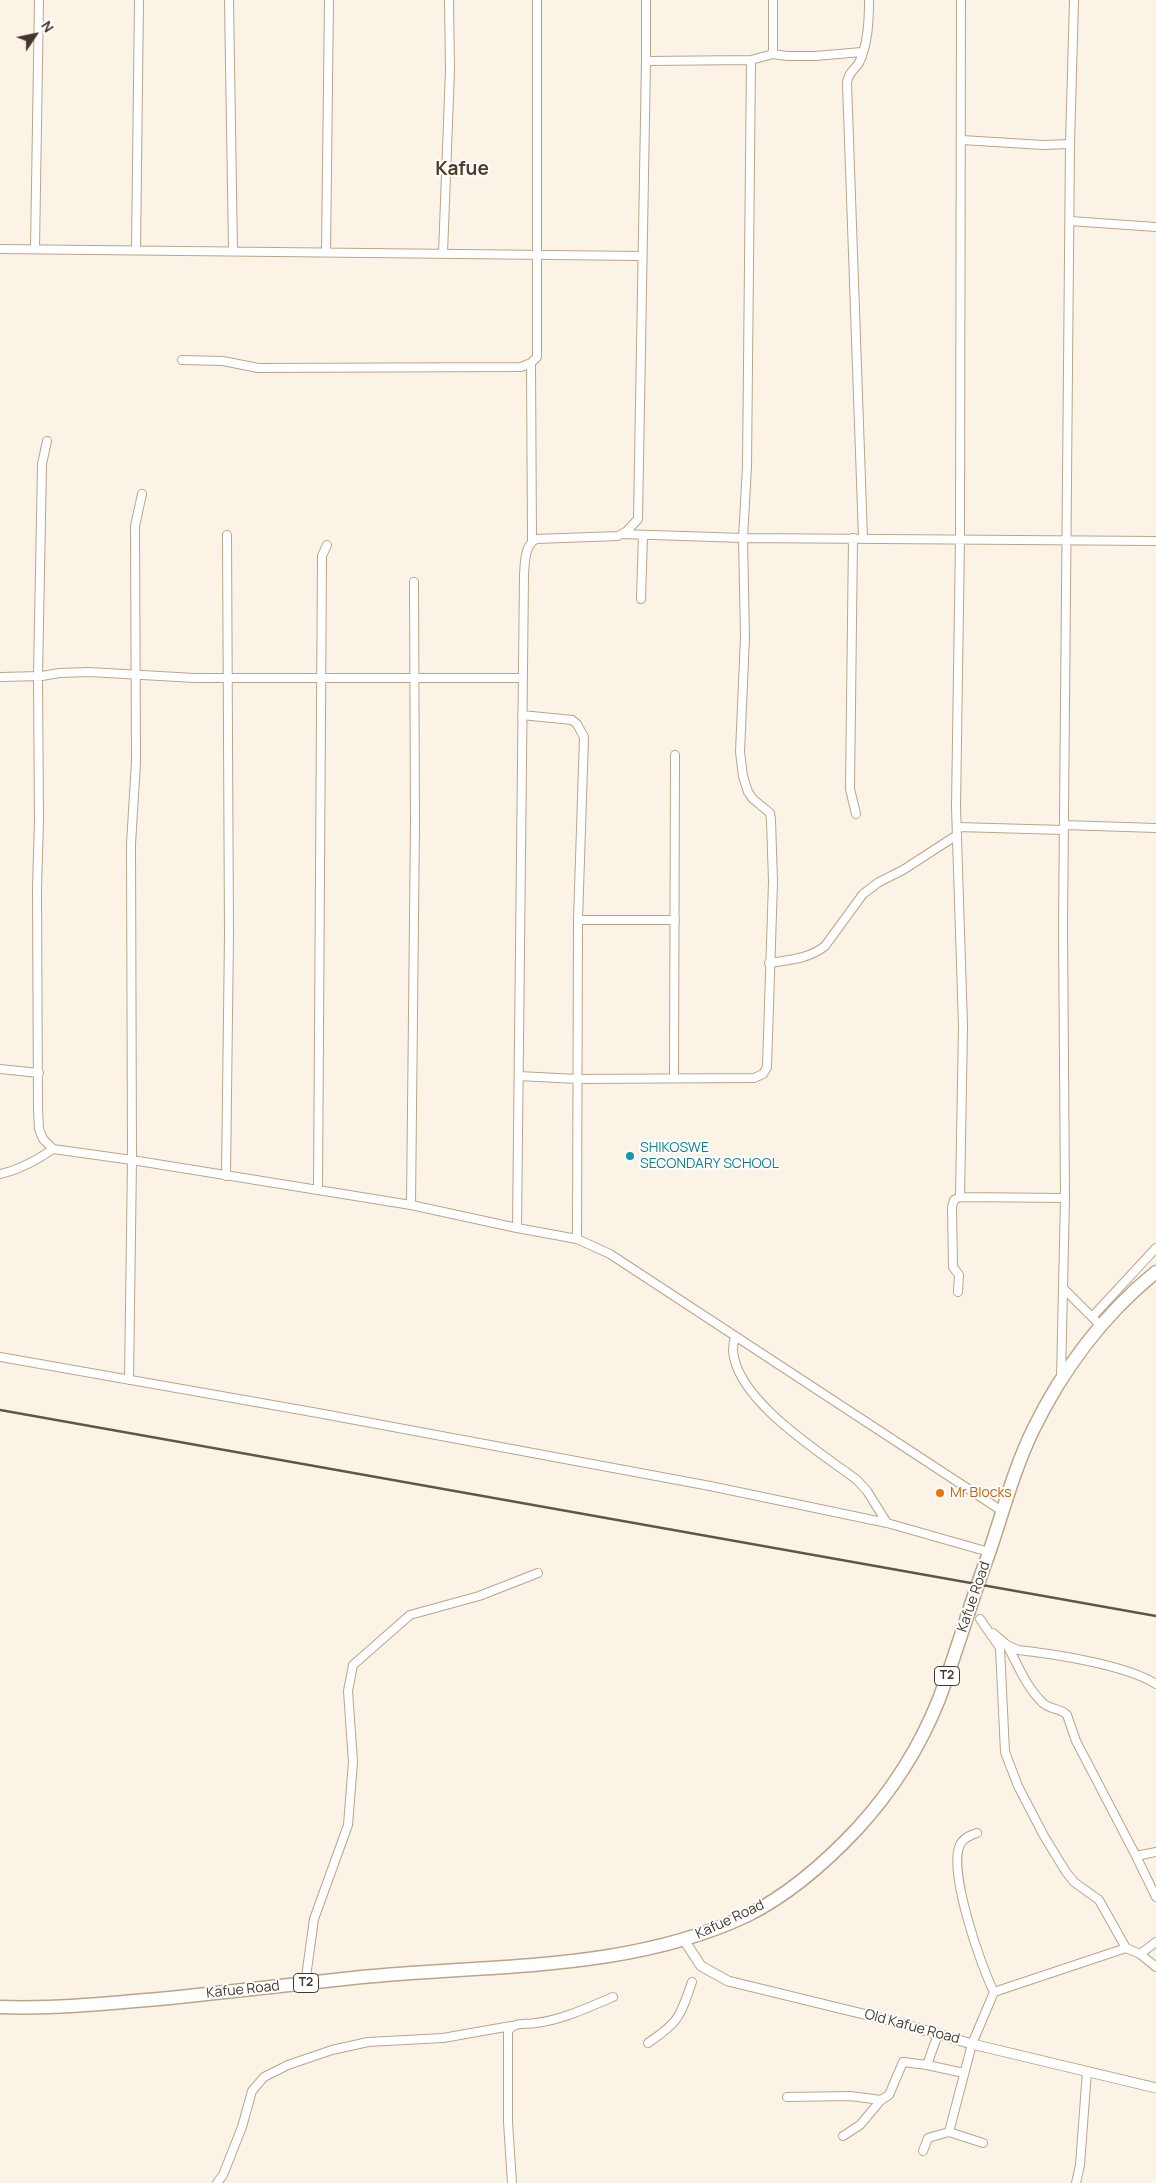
<!DOCTYPE html>
<style>
body{margin:0}
#map{position:relative;width:1156px;height:2183px;overflow:hidden;background:#fcf3e7;font-family:Manrope,sans-serif}
canvas{display:block}
.north{position:absolute;left:10px;top:10px;width:50px;height:50px;-webkit-text-stroke:4px #fff;paint-order:stroke;rotate:56deg;font-size:14px;font-weight:700;line-height:20px;text-align:center;color:#41372c}
.north::after{content:'';display:block;margin:auto;width:18px;height:22px;background:#41372c;clip-path:polygon(50% 0,100% 100%,50% 72%,0 100%)}
</style>
<div id="map">
<canvas width="1156" height="2183"></canvas>
<div class="north">N</div>
</div>
<script>
const context = document.querySelector('canvas').getContext('2d');
context.lineJoin = 'round';
function stroke(path, color, width, dash) {
  context.strokeStyle = color;
  context.lineWidth = width;
  context.lineCap = dash ? 'butt' : 'round';
  context.setLineDash(dash || []);
  context.stroke(path);
}
function write(font, color, halo, rows, align = 'center') {
  context.font = font + ' Manrope,sans-serif';
  context.lineWidth = 4;
  context.setLineDash([]);
  context.textBaseline = 'middle';
  context.strokeStyle = halo;
  context.fillStyle = color;
  for (const [text, x, y, turn = 0] of rows) {
    context.save();
    context.translate(x, y);
    context.rotate((+turn || 0) * Math.PI / 180);
    context.textAlign = isNaN(turn) ? turn : align;
    if (halo) context.strokeText(text, 0, 0);
    context.fillText(text, 0, 0);
    context.restore();
  }
}
const minor = new Path2D(`
 M229,0L233,251
 M646,0V61L638,519L627,531L618,536L536,539C524,546 525,563 524,575L517,1228L577,1239L610,1254L1002,1511
 M773,54V0
 M646,61L751,60L773,54L787,56H815L862,52
 M962,140L1043,145L1070,144
 M1070,221L1156,227
 M0,249L642,256
 M35,249L39,0
 M136,250L139,0
 M326,252L329,0
 M443,253L450,70L449,0
 M182,360L223,361L258,368L521,367L531,363L537,357V0
 M531,363L532,541
 M47,441L42,464L38,676L39,821L37,888L38,1108L39,1129L43,1139L53,1149L132,1160L411,1205L517,1228
 M622,534L743,538L1156,541
 M853,538L850,789L856,814
 M863,538L847,83C848,73 854,70 859,63C868,44 869,21 869,0
 M641,599L643,535
 M0,677L42,676L59,673L89,672L195,678H521
 M522,715L572,720L577,724L584,737L578,920L577,1239
 M1064,825L1156,828
 M957,827L1064,830
 M578,920H675
 M769,963C788,960 809,959 825,946L863,894L879,882L903,870L957,835
 M0,1069L39,1073
 M519,1076L577,1079L754,1078L763,1074L767,1067L773,882L771,820L770,813L753,799L748,792L743,776L740,752L745,637L743,538L747,467L751,60
 M674,1078L675,755
 M0,1174C19,1170 37,1160 53,1149
 M226,1176L229,935L227,535
 M318,1190L322,556L327,545
 M960,1197L963,1026L956,807L960,539L961,0
 M411,1205L415,823L414,582
 M1064,1289L1101,1326
 M958,1292L959,1275L953,1267L952,1207L954,1200L960,1197L1065,1198
 M1093,1316L1156,1248
 M735,1336C734,1341 733,1346 733,1351C737,1401 820,1452 857,1480L867,1491L887,1523
 M0,1357L318,1413L710,1486L887,1523L989,1552
 M1061,1378L1065,1198L1063,927L1070,144L1074,0
 M129,1380L132,1160L131,844L136,762L135,526L142,494
 M980,1619L1000,1648L1005,1752L1018,1786L1044,1836L1066,1872L1074,1882L1099,1900L1126,1948L1140,1954L1156,1967
 M993,1633L1007,1645L1018,1650C1055,1654 1126,1665 1156,1684
 M1007,1645C1018,1665 1026,1687 1043,1703C1050,1710 1061,1708 1067,1715L1076,1741L1136,1856L1156,1852
 M1136,1856L1156,1897
 M1140,1954L1156,1942
 M305,1984L314,1919L348,1825L353,1762L348,1691L353,1665L410,1615L479,1596L538,1573
 M994,1992L1126,1948
 M648,2043C679,2022 680,2017 692,1982
 M927,2065L964,2073
 M787,2097L850,2096L881,2100
 M949,2132L983,2143
 M843,2136L860,2125L881,2100L889,2095L903,2062L927,2065L938,2034
 M923,2151L928,2138L949,2132L972,2044L994,1992C981,1967 946,1866 961,1843C965,1837 971,1835 977,1833
 M217,2183L223,2175L242,2127L252,2091L264,2077L288,2065L332,2050L368,2042L443,2038L511,2026
 M512,2183L508,2122V2031C515,2021 525,2025 536,2023C562,2020 589,2007 613,1997
 M1076,2183L1080,2165L1087,2071`);
const tertiary = new Path2D(`
 M684,1940L701,1966L728,1981L896,2022L972,2044L1156,2088`);
const trunk = new Path2D(`
 M0,2007C57,2009 113,2003 170,1998C234,1991 298,1984 362,1977C491,1964 628,1972 748,1915C788,1895 826,1862 857,1829C891,1792 920,1747 939,1699C957,1651 971,1601 989,1553C1003,1512 1014,1469 1033,1430C1062,1370 1104,1314 1156,1272`);
stroke(minor, '#bba588', 10);
stroke(tertiary, '#bba588', 11);
stroke(trunk, '#bba588', 15);
stroke(minor, '#fff', 8);
stroke(tertiary, '#fff', 9);
stroke(trunk, '#fff', 12);
stroke(new Path2D(`
 M0,1410L1156,1616`), '#5f554a', 2.5);
for (const [x, y, r, color] of [
 [630,1156,5,"#0f9aa8"],
 [940,1493,5,"#e8710a"]
]) {
  const dot = new Path2D();
  dot.arc(x, y, r, 0, 2 * Math.PI);
  context.fillStyle = color;
  context.fill(dot);
  stroke(dot, '#fff', 2);
}
for (const [x, y, w] of [
 [947,1676,25],
 [306,1983,25]
]) {
  const box = new Path2D();
  box.roundRect(x - w / 2, y - 9.5, w, 19, 4);
  context.fillStyle = '#fff';
  context.fill(box);
  stroke(box, '#41372c', 1);
}
write('bold 12px', '#41372c', null, [
 ["T2",947,1676],
 ["T2",306,1983]
]);
write('14px', '#0d838f', '#fff', [
 ["SHIKOSWE",640,1148],
 ["SECONDARY SCHOOL",640,1164]
], 'left');
write('14px', '#c56008', '#fff', [
 ["Mr Blocks",950,1493]
], 'left');
write('14px', '#41372c', '#fff', [
 ["Kafue Road",974,1597,-71],
 ["Kafue Road",730,1920,-25],
 ["Kafue Road",243,1990,-6],
 ["Old Kafue Road",912,2027,15]
]);
write('bold 19px', '#4f3d23', '#fff', [
 ["Kafue",462,170]
]);
</script>
